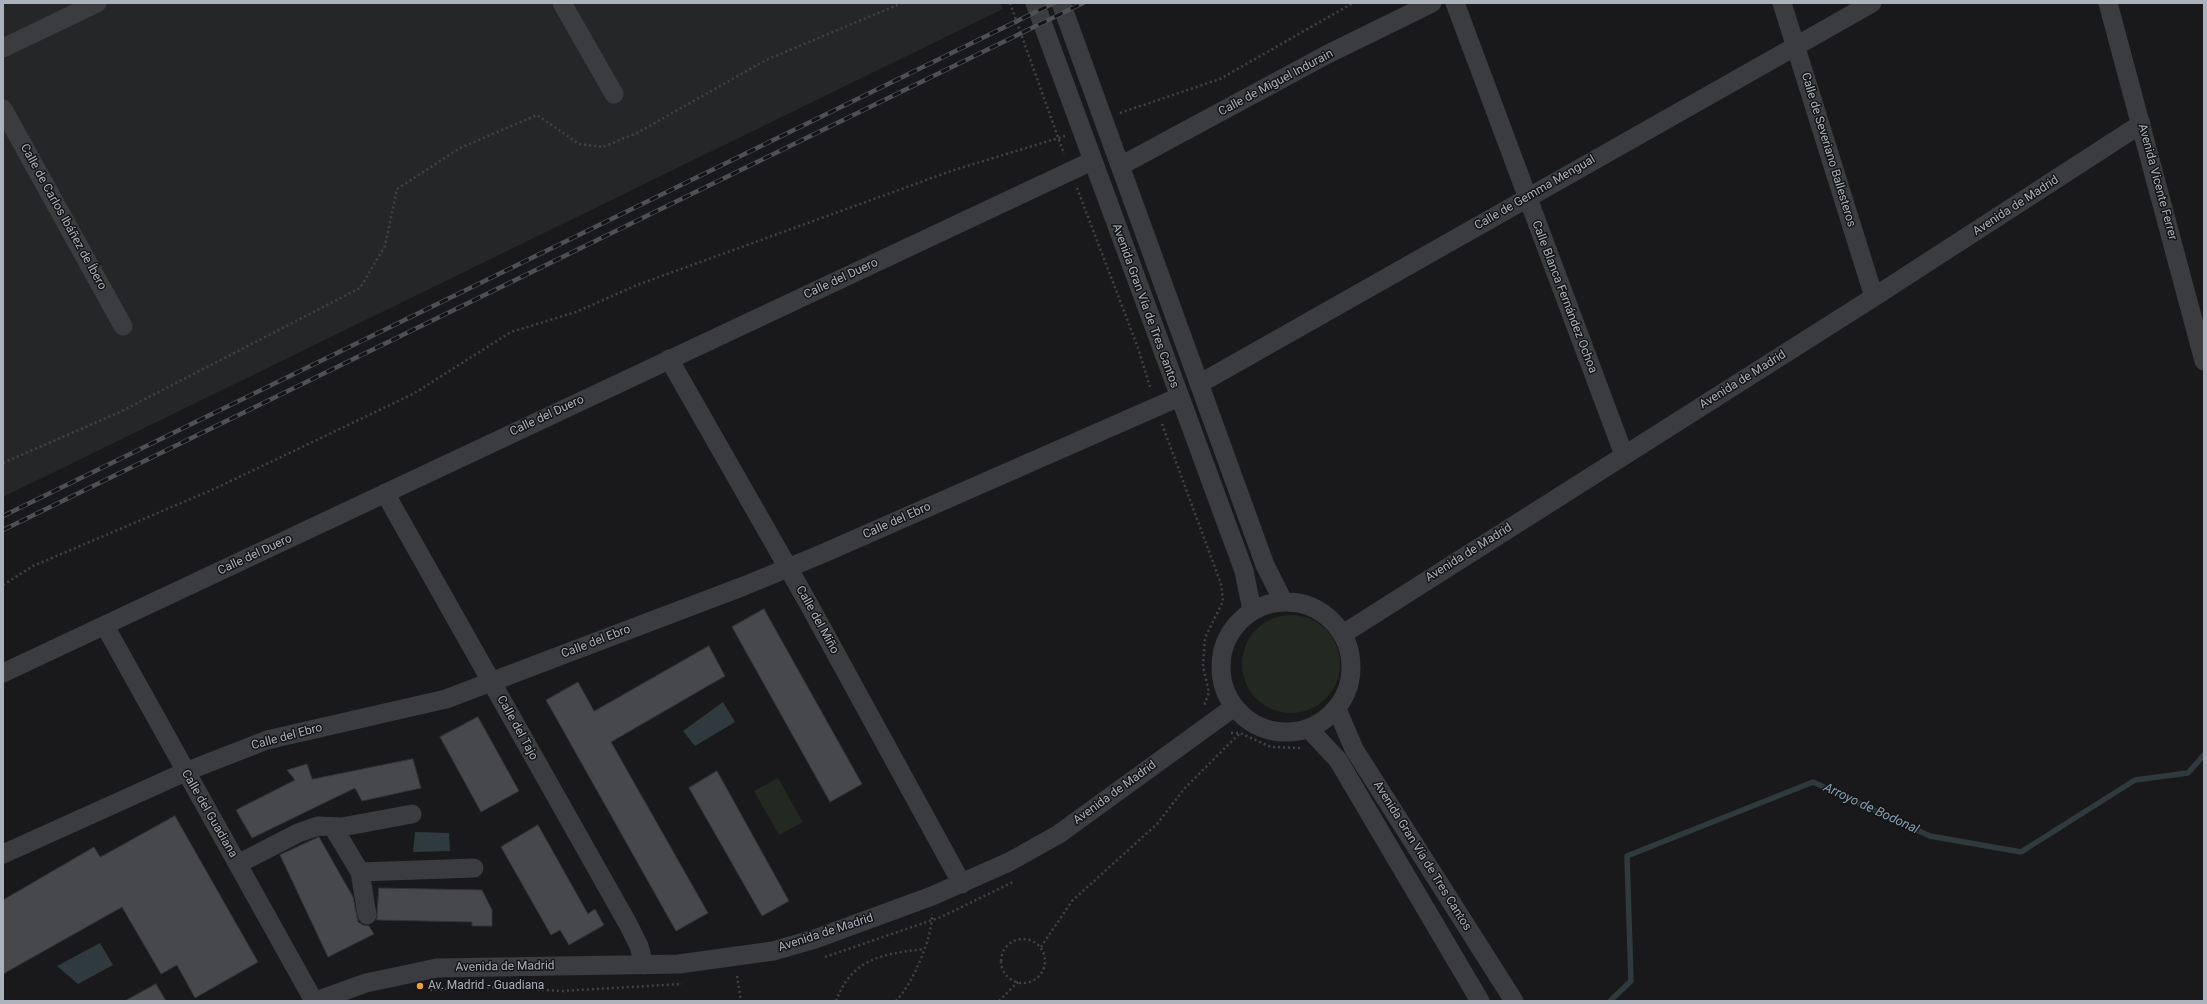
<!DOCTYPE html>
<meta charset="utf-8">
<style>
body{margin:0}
#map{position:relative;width:2207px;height:1004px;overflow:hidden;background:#19191b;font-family:Roboto,sans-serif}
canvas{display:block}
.frame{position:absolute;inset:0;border:4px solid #acb2bb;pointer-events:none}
</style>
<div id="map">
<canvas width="2207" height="1004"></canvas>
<div class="frame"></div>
</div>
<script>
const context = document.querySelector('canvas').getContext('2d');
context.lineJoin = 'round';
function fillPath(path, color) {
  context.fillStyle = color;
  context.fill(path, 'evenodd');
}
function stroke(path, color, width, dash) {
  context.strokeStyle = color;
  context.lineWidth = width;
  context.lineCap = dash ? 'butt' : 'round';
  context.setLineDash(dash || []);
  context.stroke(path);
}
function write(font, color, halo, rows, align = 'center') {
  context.font = font + ' Roboto,sans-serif';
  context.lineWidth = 3;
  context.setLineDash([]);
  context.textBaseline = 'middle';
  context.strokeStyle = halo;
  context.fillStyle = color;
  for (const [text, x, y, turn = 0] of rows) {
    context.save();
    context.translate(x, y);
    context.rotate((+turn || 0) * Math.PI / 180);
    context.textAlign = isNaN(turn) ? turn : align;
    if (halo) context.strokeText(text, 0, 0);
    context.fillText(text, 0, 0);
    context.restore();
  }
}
fillPath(new Path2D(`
 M3,3H1001L1003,9L3,497Z`), '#252628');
fillPath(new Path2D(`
 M1242 664a49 49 0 1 1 98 0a49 49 0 1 1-98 0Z
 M778,778L803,822L779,835L754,791Z`), '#212921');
fillPath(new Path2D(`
 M723,702L735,722L695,746L683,731Z
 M415,832L449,833L450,851L413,852Z
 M100,943L113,965L78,984L57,966Z`), '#2f3a3f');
stroke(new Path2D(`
 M1610,1001L1631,981L1627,856L1813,782L1930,836L2021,852L2135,780L2188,773L2204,755`), '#2f3a3f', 5.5);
const building = new Path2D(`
 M764,609L862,784L830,802L732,627Z
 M709,646L725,676L611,742L708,913L676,931L546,700L578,682L594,711Z
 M478,717L519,791L481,812L440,737Z
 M413,759L421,788L362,801L355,788L252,838L236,810L295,780L287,770L307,764L312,779Z
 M717,771L789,901L762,916L689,788Z
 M175,816L258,962L195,998L177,965L161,974L122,907L3,974V900L94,847L100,857Z
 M538,825L588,914L595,909L604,925L569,945L560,930L551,935L501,847Z
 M319,837L353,897L358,922L363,925L369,926L374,934L328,957L280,855Z
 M379,888L482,890L492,910V926H472V922L377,920Z
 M156,984L166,1001H125Z`);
fillPath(building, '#46484b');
stroke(building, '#333437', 1);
stroke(new Path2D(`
 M1010,3L1064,154
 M1120,113L1220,79L1353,3
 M1077,188L1138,348L1151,390
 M1162,424L1221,584L1223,601L1205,638L1203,666L1209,692L1204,706
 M3,463L120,412L360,288L385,246L397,189L460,148L537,115L579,144L603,147L637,133L766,60L902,3
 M3,585L33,566L214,489L413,394L511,332L576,312L637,285L951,171L1065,136
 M1231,733H1240L1271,747L1299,748L1302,750
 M1001 961a22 22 0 1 1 44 0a22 22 0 1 1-44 0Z
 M1041,947L1072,901L1157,824L1185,788L1240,733
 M825,957L941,917L1013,882
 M737,976L741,1001
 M482,987L562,991L682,984
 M430,990L463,988
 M836,1001C852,958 883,954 924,949
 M896,1001C912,985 933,937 932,914
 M999,1001L1018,982`), '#404347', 2.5, [2, 3]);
stroke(new Path2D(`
 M562,3L614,94
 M1035,3L1244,571L1252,610
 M1061,3L1265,565L1283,601
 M1455,3L1624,455
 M1782,3L1874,297
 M2108,3L2204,361
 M3,48L97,3
 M3,109L123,326
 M1122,165L1328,54L1432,3
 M669,359L807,601L962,884
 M1199,384L1872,3
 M385,493L628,924L639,946L644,965
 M1221 667a65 65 0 1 1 130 0a65 65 0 1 1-130 0Z
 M105,626L314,1001
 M1343,634L1874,297L2141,124
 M3,673L1092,161
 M1337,709L1354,749L1514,1001
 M1309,729L1338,760L1480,1001
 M333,827L360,872L367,915
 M3,854L185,772L267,740L446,699L744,586L824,553L1179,397
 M238,864L298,833L318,826L342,827L412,814
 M360,872L474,868
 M316,1001L366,983L437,968L679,964L773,951L815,939L932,896L1009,862L1059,834L1234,707`), '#3a3c40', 19);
const rail = new Path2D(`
 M3,516L1054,3
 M3,530L1083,3`);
stroke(rail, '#4d5055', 4.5);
stroke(rail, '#141416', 3, [9]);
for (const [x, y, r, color] of [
 [420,986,4,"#ee9f3f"]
]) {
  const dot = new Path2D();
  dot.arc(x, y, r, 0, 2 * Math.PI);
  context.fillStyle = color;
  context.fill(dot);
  stroke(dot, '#141416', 1.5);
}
write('12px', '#acb2bb', '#141416', [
 ["Calle de Miguel Indurain",1276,83,-28],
 ["Calle de Severiano Ballesteros",1828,150,73],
 ["Avenida Vicente Ferrer",2157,182,75],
 ["Calle de Gemma Mengual",1535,193,-30],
 ["Avenida de Madrid",2016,206,-33],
 ["Calle de Carlos Ibáñez de Íbero",63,217,61],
 ["Calle del Duero",841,279,-25],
 ["Calle Blanca Fernández Ochoa",1564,297,69],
 ["Avenida Gran Vía de Tres Cantos",1145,306,70],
 ["Avenida de Madrid",1743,380,-32],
 ["Calle del Duero",547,416,-25],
 ["Calle del Ebro",897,521,-24],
 ["Avenida de Madrid",1469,553,-32],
 ["Calle del Duero",255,555,-25],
 ["Calle del Miño",817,620,61],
 ["Calle del Ebro",596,642,-21],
 ["Calle del Tajo",517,728,61],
 ["Calle del Ebro",287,737,-15],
 ["Avenida de Madrid",1115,793,-36],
 ["Calle del Guadiana",209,814,60],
 ["Avenida Gran Vía de Tres Cantos",1422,856,58],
 ["Avenida de Madrid",826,933,-18],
 ["Avenida de Madrid",505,967,-1]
]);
write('12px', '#acb2bb', '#141416', [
 ["Av. Madrid - Guadiana",428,986]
], 'left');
write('italic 13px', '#84a3b4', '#141416', [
 ["Arroyo de Bodonal",1871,809,25]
]);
</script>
